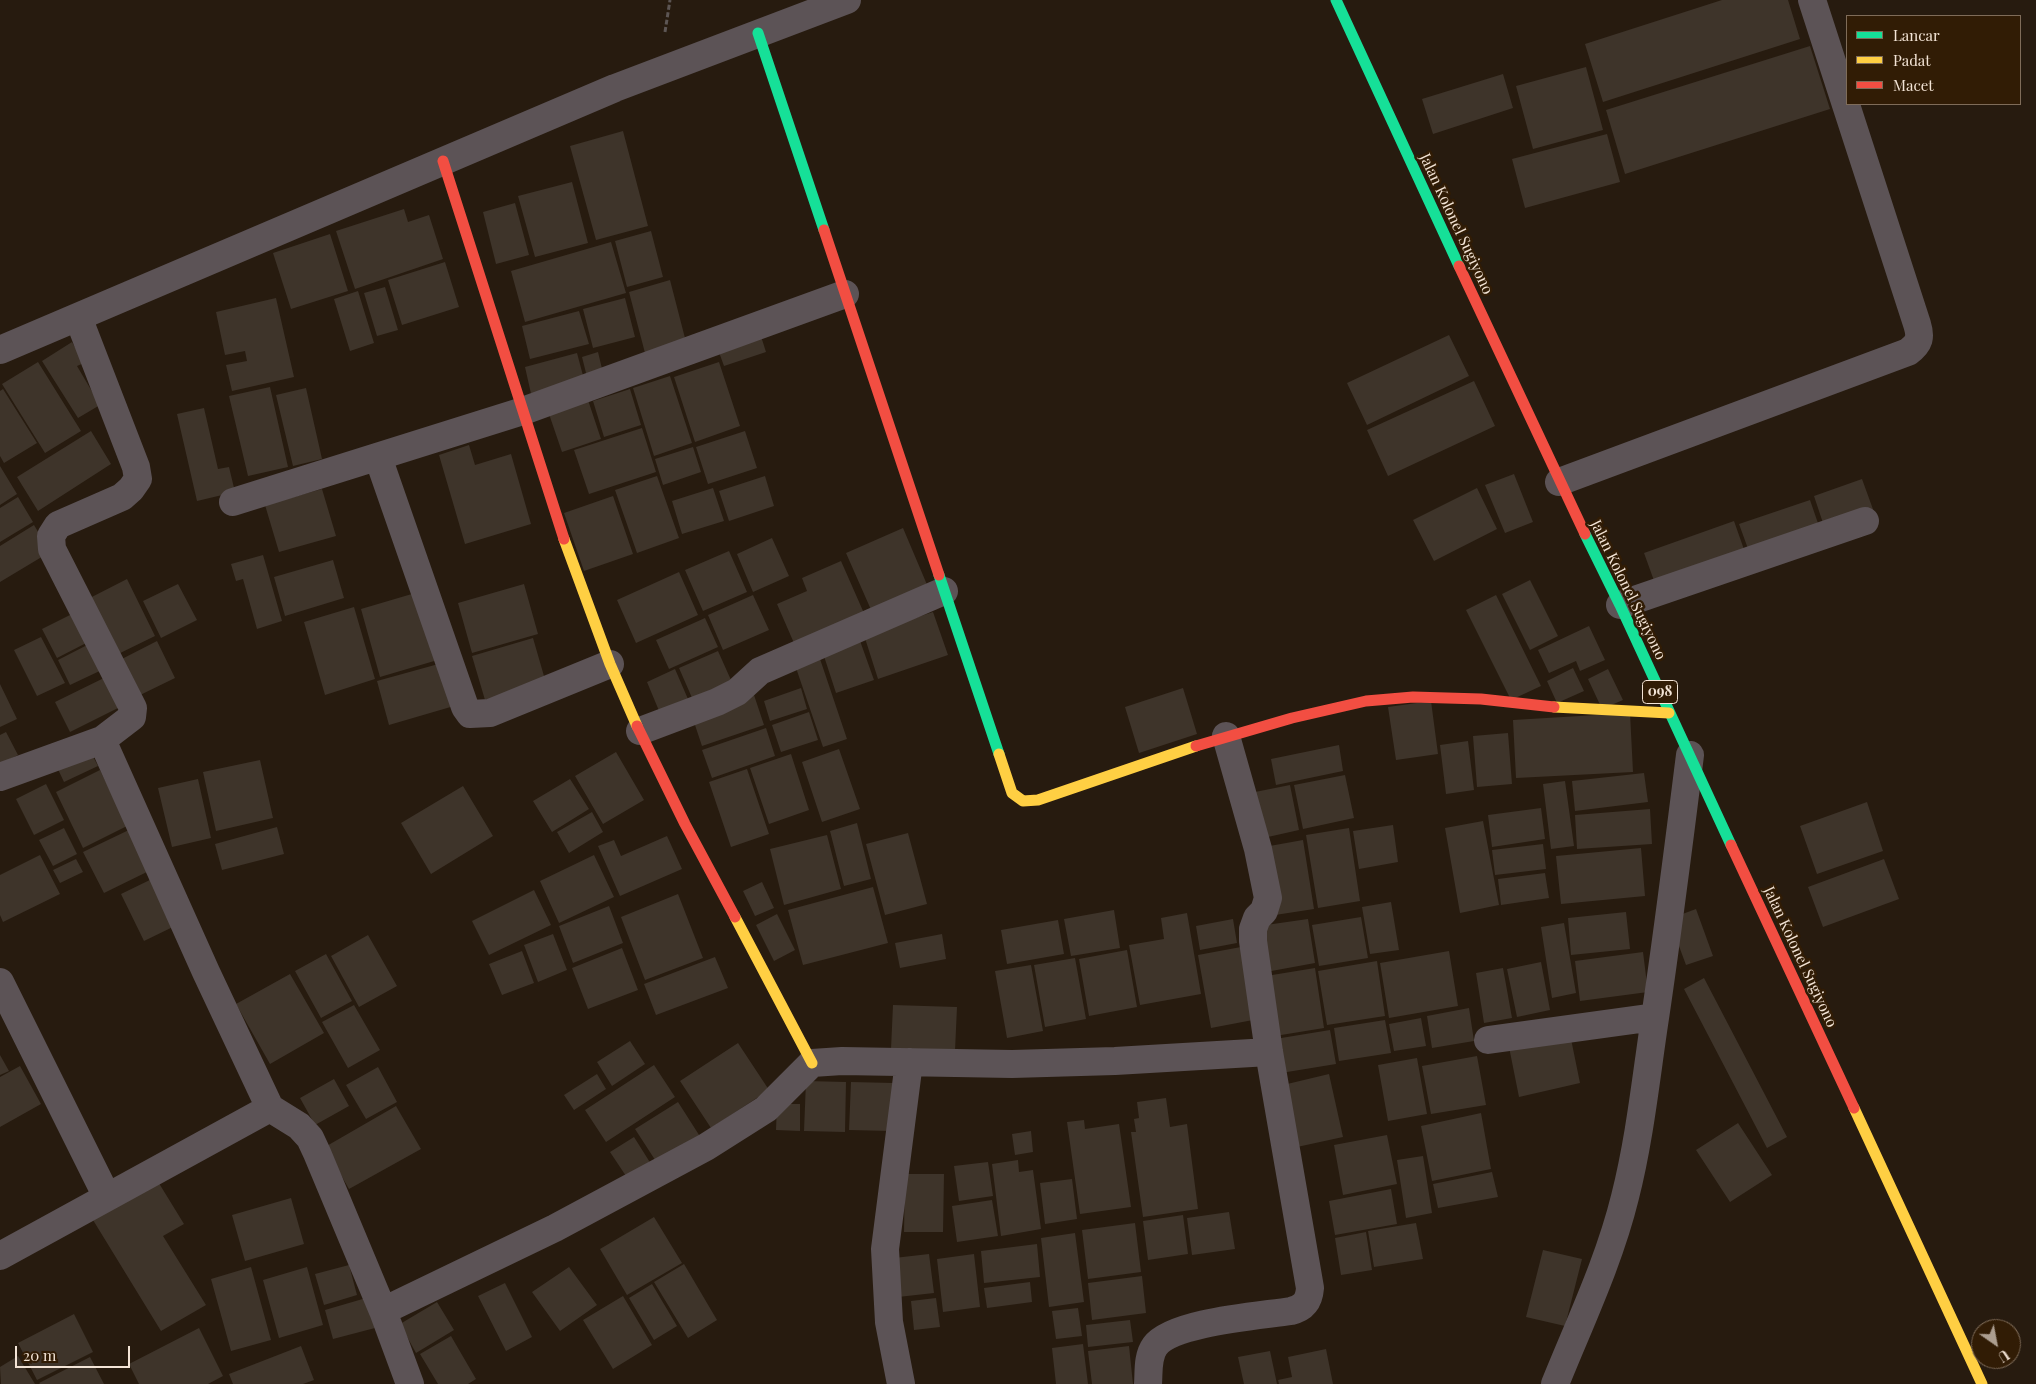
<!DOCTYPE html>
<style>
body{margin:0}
#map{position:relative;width:2036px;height:1384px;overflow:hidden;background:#271b0f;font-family:"Playfair Display",serif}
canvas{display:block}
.legend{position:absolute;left:1846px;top:15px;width:175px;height:90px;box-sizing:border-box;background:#311c05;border:1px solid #7f6c59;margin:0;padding:6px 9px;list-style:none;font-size:15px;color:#f3e4d6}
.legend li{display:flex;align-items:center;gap:10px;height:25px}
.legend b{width:25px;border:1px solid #7f6c59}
.north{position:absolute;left:1971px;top:1319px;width:50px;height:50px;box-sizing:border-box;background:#311c05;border:1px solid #7f6c59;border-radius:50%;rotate:147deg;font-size:14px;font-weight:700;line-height:20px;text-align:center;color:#f3e4d6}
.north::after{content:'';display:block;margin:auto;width:18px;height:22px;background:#ac9e90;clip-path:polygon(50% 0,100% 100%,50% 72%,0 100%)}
.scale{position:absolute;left:15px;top:1346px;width:115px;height:22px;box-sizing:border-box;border:2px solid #f3e4d6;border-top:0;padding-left:6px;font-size:15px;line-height:18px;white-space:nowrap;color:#f3e4d6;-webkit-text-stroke:4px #311c05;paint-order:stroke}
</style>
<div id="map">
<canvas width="2036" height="1384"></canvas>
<ul class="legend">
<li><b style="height:6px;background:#16e098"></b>Lancar</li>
<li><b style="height:6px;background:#ffcf43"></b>Padat</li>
<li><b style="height:6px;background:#f24e42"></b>Macet</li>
</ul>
<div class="north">U</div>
<div class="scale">20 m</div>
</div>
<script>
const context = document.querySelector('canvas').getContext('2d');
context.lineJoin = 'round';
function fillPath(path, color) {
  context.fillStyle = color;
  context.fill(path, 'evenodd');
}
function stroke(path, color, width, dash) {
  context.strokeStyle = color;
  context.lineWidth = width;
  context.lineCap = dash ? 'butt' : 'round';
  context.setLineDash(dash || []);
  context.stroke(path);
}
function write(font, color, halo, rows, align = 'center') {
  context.font = font + ' "Playfair Display",serif';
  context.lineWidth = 5;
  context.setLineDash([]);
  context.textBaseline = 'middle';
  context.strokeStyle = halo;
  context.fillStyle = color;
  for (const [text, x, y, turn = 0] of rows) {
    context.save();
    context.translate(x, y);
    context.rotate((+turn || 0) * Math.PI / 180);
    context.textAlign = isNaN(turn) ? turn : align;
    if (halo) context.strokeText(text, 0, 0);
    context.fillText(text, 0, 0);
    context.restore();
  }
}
fillPath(new Path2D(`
 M1722,0H1788L1800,39L1603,102L1585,44Z
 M1810,46L1830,109L1625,174L1606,110Z
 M1586,67L1603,130L1533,149L1516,86Z
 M1503,74L1513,108L1433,134L1422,99Z
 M623,131L648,226L596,240L570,146Z
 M1607,134L1620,182L1525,208L1512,159Z
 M572,182L588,243L535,257L518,196Z
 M515,203L529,255L496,264L483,212Z
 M404,209L408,222L429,215L443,259L355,289L336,231Z
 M651,231L663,277L627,287L615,241Z
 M330,234L348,291L291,309L273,253Z
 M611,242L626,293L525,322L511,271Z
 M445,262L459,307L402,325L388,280Z
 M670,280L686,342L645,353L629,292Z
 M385,287L398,330L377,336L364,293Z
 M358,291L374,343L350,351L334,299Z
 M276,298L294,377L232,391L226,365L247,361L245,351L225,355L216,312Z
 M625,298L635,337L593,348L583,309Z
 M579,311L589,344L530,359L522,326Z
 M759,330L766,352L724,366L716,344Z
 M1449,335L1469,376L1367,425L1347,383Z
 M72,342L84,363L77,366L100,405L78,418L42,361Z
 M598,352L604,377L588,381L582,357Z
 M577,353L585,383L532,398L525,367Z
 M38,362L81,431L45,453L2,384Z
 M719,362L740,426L695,442L674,377Z
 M670,376L692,443L654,456L633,388Z
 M1474,381L1495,426L1388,476L1367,430Z
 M270,387L288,467L248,476L229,396Z
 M306,388L322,459L293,466L276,395Z
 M3,389L37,443L4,463L0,456V391Z
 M630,389L641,425L604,437L593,401Z
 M588,400L601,439L562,452L549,414Z
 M204,408L218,469L229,467L235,492L197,501L177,414Z
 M642,428L656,472L589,494L574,450Z
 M91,431L111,464L38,511L17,477Z
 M745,431L757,468L708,484L696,447Z
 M469,445L475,465L511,454L531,524L465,544L439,455Z
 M693,447L701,472L663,485L655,459Z
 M0,466L17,494L0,505Z
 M1514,474L1533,522L1505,533L1485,485Z
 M657,476L679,538L637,553L615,490Z
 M765,476L774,506L729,521L719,491Z
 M1862,479L1874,512L1825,529L1814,496Z
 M713,488L724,521L682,534L672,501Z
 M1477,488L1497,529L1434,561L1413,520Z
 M322,489L336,536L279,552L265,505Z
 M613,496L633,554L584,571L564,513Z
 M18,497L33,522L0,542V508Z
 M1810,500L1821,532L1751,557L1739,524Z
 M1734,521L1747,558L1657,589L1644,553Z
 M34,525L50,552L0,582V546Z
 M903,528L928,587L872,612L846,553Z
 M772,538L789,576L753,592L737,554Z
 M729,551L747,592L703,611L685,570Z
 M263,555L282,621L257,629L243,579L236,581L231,564Z
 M333,560L344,598L285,616L274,577Z
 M841,561L867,620L797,650L777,604L807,591L802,578Z
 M679,572L698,615L636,643L617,600Z
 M127,579L155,636L110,658L82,602Z
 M1530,580L1558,636L1530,650L1502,594Z
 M178,584L197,620L161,638L143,601Z
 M524,584L538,634L472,653L458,603Z
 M422,591L441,659L380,677L361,609Z
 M753,595L769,630L723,650L708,615Z
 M1496,595L1541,686L1511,700L1466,610Z
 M354,607L375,679L325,695L304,622Z
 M80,610L94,639L57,658L42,629Z
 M933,612L948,655L878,679L864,635Z
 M705,618L718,647L669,669L656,640Z
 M1589,626L1605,660L1580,671L1576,661L1549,673L1538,650Z
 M41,637L65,683L37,696L14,650Z
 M533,638L546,683L485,700L472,656Z
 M859,638L874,680L836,693L822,650Z
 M157,641L175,678L134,698L116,662Z
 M93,642L106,668L70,685L58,660Z
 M718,651L735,689L696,707L679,668Z
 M818,653L847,739L823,747L794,662Z
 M442,663L454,706L389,725L377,681Z
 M1573,668L1584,691L1557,703L1547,681Z
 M675,669L691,706L662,718L647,682Z
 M1608,669L1623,700L1602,709L1588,679Z
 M110,675L124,705L70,732L55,702Z
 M0,684L17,719L0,727Z
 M801,688L807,709L770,721L764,701Z
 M1183,688L1197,734L1139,753L1125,707Z
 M754,695L764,725L702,746L692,716Z
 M1431,701L1438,754L1396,760L1388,707Z
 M809,712L818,740L781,752L772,725Z
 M1630,713L1633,772L1516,778L1513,720Z
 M766,728L775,756L712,778L702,750Z
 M6,732L18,755L0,764V735Z
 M1508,733L1512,784L1477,787L1473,736Z
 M1468,741L1474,790L1446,794L1440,745Z
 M1339,745L1343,771L1276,785L1271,759Z
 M88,747L98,766L64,782L55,763Z
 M839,749L860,809L822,822L802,762Z
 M616,752L644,800L603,824L575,776Z
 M791,754L809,810L769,824L750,768Z
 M260,760L273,818L216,831L203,772Z
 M747,769L769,834L731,847L709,782Z
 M100,770L127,826L83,848L56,792Z
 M1644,773L1648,802L1575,811L1572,781Z
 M1345,775L1354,818L1303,829L1294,785Z
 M198,779L211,838L172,847L158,788Z
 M570,779L589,809L552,832L533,801Z
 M1565,781L1574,846L1551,849L1543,784Z
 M46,784L64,820L34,835L16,799Z
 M1290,785L1299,830L1259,839L1250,793Z
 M463,786L493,836L431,874L401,823Z
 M1867,802L1883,851L1817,874L1800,826Z
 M1541,808L1545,839L1492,847L1488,815Z
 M1650,809L1652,844L1577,849L1575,815Z
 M592,812L603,832L569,853L557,832Z
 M1483,821L1499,905L1460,913L1445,828Z
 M857,823L871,879L844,886L830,831Z
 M1393,825L1398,862L1359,869L1353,831Z
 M277,827L284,854L222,870L215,844Z
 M64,828L77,854L53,866L39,840Z
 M133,828L153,869L104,893L83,852Z
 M1349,828L1360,901L1318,908L1306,835Z
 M908,833L927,904L885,915L866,844Z
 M827,835L841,889L784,905L770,849Z
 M667,836L682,869L620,896L598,846L614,840L621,856Z
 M1303,840L1314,909L1275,915L1264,847Z
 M1543,844L1546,869L1495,875L1492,850Z
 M1641,848L1645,896L1561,904L1556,856Z
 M40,855L60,894L3,922L0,915V875Z
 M594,855L614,897L559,923L540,881Z
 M76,859L83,872L60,883L53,870Z
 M1884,859L1899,899L1823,927L1808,887Z
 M1545,873L1549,898L1501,905L1498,879Z
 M156,877L179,924L144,941L121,894Z
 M762,882L774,908L755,916L743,891Z
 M873,887L888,943L803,965L788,910Z
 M534,890L551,925L489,955L472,921Z
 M678,894L703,958L645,980L621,917Z
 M1391,902L1399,950L1370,954L1362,907Z
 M609,906L623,943L573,963L559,926Z
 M1696,909L1713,956L1686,965L1669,919Z
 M1114,910L1120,948L1071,956L1064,919Z
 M1626,912L1630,949L1571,955L1568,918Z
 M1187,913L1201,994L1140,1005L1129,945L1164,939L1161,918Z
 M777,914L795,950L774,961L756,925Z
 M1361,917L1368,958L1319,966L1312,925Z
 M1233,919L1237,943L1200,950L1196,926Z
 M1308,919L1315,963L1266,972L1259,926Z
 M1058,920L1064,954L1007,964L1001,930Z
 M1564,923L1576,993L1552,998L1541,927Z
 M553,934L567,970L538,982L524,945Z
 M942,934L946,959L900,968L895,943Z
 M368,935L397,986L359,1007L331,956Z
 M1241,947L1253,1020L1211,1028L1198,955Z
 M622,948L638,990L588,1009L572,968Z
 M1127,950L1137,1007L1089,1016L1079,959Z
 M522,951L534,983L502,995L489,964Z
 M1449,951L1458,1006L1389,1018L1380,963Z
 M1643,952L1648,992L1580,1001L1575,961Z
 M326,954L352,1001L321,1018L295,971Z
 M715,957L728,988L656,1015L644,984Z
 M1075,958L1086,1019L1045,1027L1034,965Z
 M1377,961L1385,1016L1327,1025L1318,971Z
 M1541,962L1550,1010L1517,1017L1507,969Z
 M1031,965L1043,1031L1007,1038L995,971Z
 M1315,968L1324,1028L1275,1036L1266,976Z
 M1503,968L1512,1018L1484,1023L1476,973Z
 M290,974L324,1033L270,1064L236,1004Z
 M1704,978L1787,1137L1767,1148L1684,989Z
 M354,1005L380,1050L348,1068L322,1022Z
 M893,1005L957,1007L955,1051L891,1049Z
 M1469,1008L1474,1041L1432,1048L1427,1016Z
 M1421,1018L1426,1046L1394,1051L1389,1024Z
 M1385,1020L1391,1053L1339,1061L1334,1028Z
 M1330,1030L1336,1064L1281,1073L1275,1039Z
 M1570,1034L1580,1083L1519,1097L1509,1047Z
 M630,1041L645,1064L612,1086L597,1062Z
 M738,1043L769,1090L711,1128L680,1081Z
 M0,1055L9,1071L0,1075Z
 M1477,1056L1486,1105L1431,1114L1422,1066Z
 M1417,1058L1427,1114L1388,1121L1378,1065Z
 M654,1065L675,1097L606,1142L585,1110Z
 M20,1066L41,1104L0,1127V1077Z
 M378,1067L397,1102L366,1119L346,1085Z
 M597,1074L606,1089L574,1110L564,1095Z
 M1329,1074L1343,1137L1297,1147L1283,1085Z
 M334,1079L349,1106L315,1125L300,1098Z
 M806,1081L846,1082L845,1132L804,1131Z
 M851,1082L893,1083L891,1131L849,1130Z
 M1166,1098L1170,1127L1187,1124L1198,1209L1143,1217L1131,1132H1136L1134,1119L1139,1118L1137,1102Z
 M678,1102L701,1138L659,1166L635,1129Z
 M777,1104H800V1131L776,1130Z
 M396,1106L421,1149L349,1189L325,1147Z
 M1481,1113L1491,1169L1432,1181L1421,1126Z
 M1084,1120L1085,1129L1119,1124L1131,1207L1080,1214L1067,1122Z
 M1738,1123L1772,1175L1730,1202L1696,1150Z
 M1031,1131L1033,1152L1015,1155L1012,1134Z
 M1387,1135L1397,1184L1343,1195L1334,1145Z
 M634,1137L651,1164L628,1179L610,1152Z
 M1423,1156L1432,1213L1406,1218L1397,1160Z
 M1018,1160L1019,1172L1033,1170L1041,1229L1001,1236L992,1164Z
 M988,1162L993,1196L959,1201L954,1166Z
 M1492,1172L1498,1197L1438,1208L1433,1184Z
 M905,1174H944L943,1232H904Z
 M1072,1179L1077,1219L1045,1224L1040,1183Z
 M157,1180L184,1224L163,1236L206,1305L161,1331L93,1220Z
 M1391,1189L1397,1224L1335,1235L1329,1201Z
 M291,1198L304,1244L245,1261L232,1215Z
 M992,1200L998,1236L957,1242L952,1206Z
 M1229,1212L1235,1249L1192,1255L1187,1218Z
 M1183,1215L1188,1254L1148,1260L1143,1221Z
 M654,1217L682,1263L627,1295L600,1249Z
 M1135,1223L1141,1272L1088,1279L1082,1230Z
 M1416,1223L1423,1259L1374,1267L1368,1231Z
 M1366,1232L1372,1270L1341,1275L1335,1238Z
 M1075,1233L1084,1302L1049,1307L1041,1238Z
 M1037,1244L1040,1277L984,1283L981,1251Z
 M1543,1250L1582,1259L1565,1326L1526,1317Z
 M929,1254L934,1293L898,1297L894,1258Z
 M974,1254L980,1307L943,1312L937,1259Z
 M684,1264L717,1320L688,1338L654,1282Z
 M349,1265L357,1295L324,1305L315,1274Z
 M251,1267L271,1340L231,1351L211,1279Z
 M307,1267L323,1325L279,1338L263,1280Z
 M569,1267L597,1305L560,1331L532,1292Z
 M1142,1276L1146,1313L1092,1320L1088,1283Z
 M1030,1282L1032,1302L987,1308L984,1288Z
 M505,1283L532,1337L506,1351L478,1296Z
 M652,1284L677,1326L654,1340L629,1298Z
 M623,1296L652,1345L613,1369L583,1320Z
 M366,1298L375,1328L333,1339L325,1310Z
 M936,1298L940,1327L914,1330L911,1301Z
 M437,1302L454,1330L416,1353L400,1324Z
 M1078,1308L1082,1336L1056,1339L1052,1311Z
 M74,1314L93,1352L37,1380L18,1343Z
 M1130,1320L1133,1342L1088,1347L1086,1325Z
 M199,1328L223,1376L208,1384H139L129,1364Z
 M451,1336L476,1379L468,1384H438L420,1354Z
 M1083,1344L1088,1384H1056L1052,1348Z
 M301,1346L314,1380L303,1384H233L229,1374Z
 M1129,1346L1133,1384H1092L1088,1351Z
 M1326,1349L1333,1384H1279L1278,1380L1292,1377L1288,1357Z
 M1270,1351L1277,1384H1244L1238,1357Z
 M18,1356L35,1384H1L0,1367Z
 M90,1357L104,1384H40L39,1383Z`), '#3e342a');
stroke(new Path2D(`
 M665,32L670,0`), '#5d5654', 3, [5, 2.5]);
stroke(new Path2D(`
 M0,350L615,88L847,0
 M378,457L465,707L470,714L490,713L610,664
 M1559,482L1908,352C1920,343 1921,337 1917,324L1812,0
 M233,502L523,411L845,294
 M1620,605L1865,521
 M640,731L717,702L737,692L760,671L944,591
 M102,740L206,972L270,1108L299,1126L310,1138L317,1153L383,1311L410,1384
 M0,777L102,740L132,717L133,708L52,549L51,536L58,525L122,497L131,489L138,479L136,467L78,317
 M0,982L107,1197
 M1488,1040L1655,1017
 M0,1256L270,1108
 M383,1311L555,1228L706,1147L766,1109L812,1063L842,1061L1012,1064L1115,1061L1269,1052
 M901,1384L889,1322L885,1249L909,1062
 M1148,1384C1149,1372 1147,1357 1155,1346C1173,1322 1260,1316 1291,1311C1304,1308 1309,1301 1310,1288L1269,1052L1253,941V929L1257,918L1264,911L1268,898L1258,849L1226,736
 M1555,1384C1580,1322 1609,1262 1625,1197C1640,1138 1646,1077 1655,1018C1668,930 1679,843 1690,755`), '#5c5356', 28);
stroke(new Path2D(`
 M1336,0L1459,266
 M758,33L824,230
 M1585,534L1620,605L1731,845
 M939,575L999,754`), '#16e098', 11);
stroke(new Path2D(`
 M564,539L610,664L637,726
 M1554,707L1669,713
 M999,754L1012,793L1023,801L1038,800L1196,746
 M735,917L812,1063
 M1854,1108L1982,1384`), '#ffcf43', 11);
stroke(new Path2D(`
 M443,161L564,539
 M824,230L939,575
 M1459,266L1585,534
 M637,726L685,824L735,917
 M1196,746L1292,718L1366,701L1413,697L1481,699L1554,707
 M1731,845L1854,1108`), '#f24e42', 11);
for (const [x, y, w] of [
 [1660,692,35]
]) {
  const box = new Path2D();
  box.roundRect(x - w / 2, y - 11.5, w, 23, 4);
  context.fillStyle = '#311c05';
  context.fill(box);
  stroke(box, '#f3e4d6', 1);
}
write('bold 14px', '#f3e4d6', null, [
 ["098",1660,692]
]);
write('15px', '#f3e4d6', '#311c05', [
 ["Jalan Kolonel Sugiyono",1456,224,65],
 ["Jalan Kolonel Sugiyono",1628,590,64],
 ["Jalan Kolonel Sugiyono",1800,957,65]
]);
</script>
